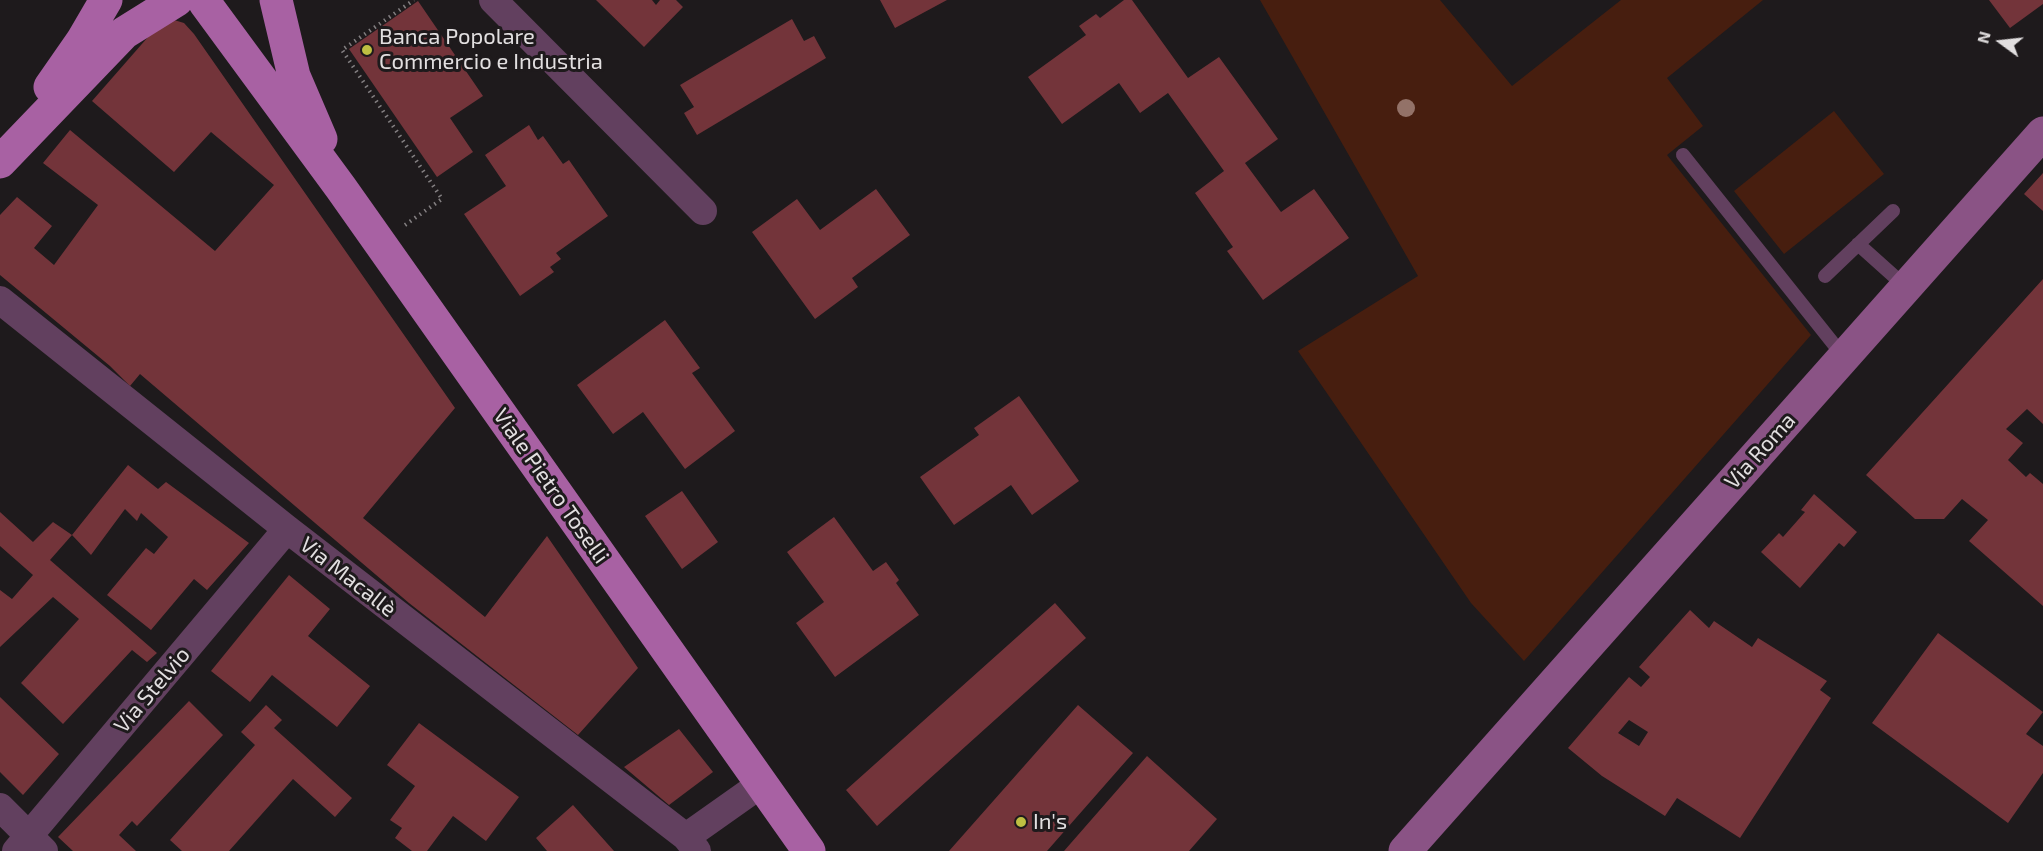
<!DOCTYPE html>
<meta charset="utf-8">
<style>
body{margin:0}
#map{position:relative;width:2043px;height:851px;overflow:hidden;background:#1e1a1c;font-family:"Exo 2",sans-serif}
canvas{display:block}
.north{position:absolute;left:1971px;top:12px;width:60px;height:60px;-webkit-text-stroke:4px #1e1a1c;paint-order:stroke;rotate:285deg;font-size:16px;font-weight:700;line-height:24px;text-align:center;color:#e2dfe0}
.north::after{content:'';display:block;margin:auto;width:21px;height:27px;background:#e2dfe0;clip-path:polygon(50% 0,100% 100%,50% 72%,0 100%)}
</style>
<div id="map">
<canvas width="2043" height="851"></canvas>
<div class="north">N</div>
</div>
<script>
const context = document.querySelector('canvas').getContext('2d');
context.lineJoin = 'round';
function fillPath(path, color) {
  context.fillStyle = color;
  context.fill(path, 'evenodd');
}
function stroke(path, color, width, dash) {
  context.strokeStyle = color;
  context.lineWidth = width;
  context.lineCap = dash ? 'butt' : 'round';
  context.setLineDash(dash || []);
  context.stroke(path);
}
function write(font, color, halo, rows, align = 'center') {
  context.font = font + ' "Exo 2",sans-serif';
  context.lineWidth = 6;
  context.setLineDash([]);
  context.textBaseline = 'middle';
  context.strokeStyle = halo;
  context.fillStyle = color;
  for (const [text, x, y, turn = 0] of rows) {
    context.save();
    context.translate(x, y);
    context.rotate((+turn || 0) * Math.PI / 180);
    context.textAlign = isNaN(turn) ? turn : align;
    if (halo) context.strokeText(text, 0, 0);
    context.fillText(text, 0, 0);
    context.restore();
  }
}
fillPath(new Path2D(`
 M1260,0H1440L1512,86L1621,0H1763L1667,78L1703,126L1667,155L1811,335L1524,661L1471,603L1298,351L1418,276Z
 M1834,111L1884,174L1784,254L1734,191Z`), '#471e0f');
fillPath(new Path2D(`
 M596,0H652L656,5L660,0H676L683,7L644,47Z
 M880,0H947L895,28Z
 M1124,0H1132L1188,78L1219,57L1278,139L1245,163L1281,212L1314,189L1349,238L1263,300L1227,251L1233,247L1195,193L1224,171L1168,93L1140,113L1119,83L1062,124L1028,77L1086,35L1079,26L1096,14L1100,18Z
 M1989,0H2043V4L2010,28Z
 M418,1L483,96L450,118L473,152L437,177L349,49Z
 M792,19L804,41L814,36L826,58L697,135L684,113L694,107L680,85Z
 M174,20L184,23L194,34L455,408L363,518L485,617L547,536L638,668L578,735L409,603L140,374L130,386L110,366L0,275V215L17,197L52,226L34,248L54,265L98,205L43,163L70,130L215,251L274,185L211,132L174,172L92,101L162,21Z
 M529,125L538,140L543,136L563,164L569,160L608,216L556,253L561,259L550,267L554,272L520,296L464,214L506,186L485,155Z
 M2043,173V211L2024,194Z
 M876,189L910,235L852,278L858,287L815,319L752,232L797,199L820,230Z
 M2043,279V424L2027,409L2006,429L2023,443L2008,460L2026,477L2030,473L2043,484V606L1969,541L1988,520L1962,499L1944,519H1915L1866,475Z
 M665,320L700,368L692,373L735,431L685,469L643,412L613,434L577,385Z
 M1019,396L1079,481L1032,515L1011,485L954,525L920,477L979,435L974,428Z
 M128,465L158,489L166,482L249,543L207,590L194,579L151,630L107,595L146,548L154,554L168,537L141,513L137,521L125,509L91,555L72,535Z
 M682,491L718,542L682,569L645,516Z
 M1814,494L1857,532L1844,547L1839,543L1800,588L1761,552L1779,533L1783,537L1805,512L1801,510Z
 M0,512L33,542L53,522L72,535L50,560L157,653L147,662L132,650L63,724L21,683L79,619L53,597L0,647V590L12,599L33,575L0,546Z
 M834,517L873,571L886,562L899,580L896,583L919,615L835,677L796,623L824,602L787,552Z
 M289,575L330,609L308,636L370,686L337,727L272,675L250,702L211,671Z
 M1055,603L1086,638L877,826L846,790Z
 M1690,610L1709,628L1714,621L1752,647L1758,638L1827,681L1820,690L1831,698L1740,838L1677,798L1665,816L1602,776L1568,748L1629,677L1641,687L1650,677L1639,667ZM1629,720L1648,732L1639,746L1618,733Z
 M1938,633L2043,712L2026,734L2043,746V773L2008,823L1872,723Z
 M0,697L59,754L23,795L0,772Z
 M189,701L223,735L137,826L132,821L119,835L136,851H73L58,837Z
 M266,705L282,720L274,728L352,798L335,817L293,779L229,851H182L170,840L255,745L241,732Z
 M1078,705L1133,753L1047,851H949Z
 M419,723L519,797L486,841L453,816L427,851H412L395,838L402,828L390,820L415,786L387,765Z
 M679,729L713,772L669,805L624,767Z
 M1147,756L1217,819L1189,851H1064Z
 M573,805L614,851H547L536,838Z`), '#73343a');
stroke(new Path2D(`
 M405,225L442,199L342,50L414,0`), '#837f81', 4, [1.5, 4.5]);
stroke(new Path2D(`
 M1683,155L1844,357
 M1858,244L1906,287
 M1825,276L1893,211`), '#62405f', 14);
stroke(new Path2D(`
 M493,0L703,211
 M0,300L287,529L686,837L697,851
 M0,807L44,851
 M686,837L761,784
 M16,851L287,529`), '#62405f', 28);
stroke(new Path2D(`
 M1405,851L2043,133`), '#8a5385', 33);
stroke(new Path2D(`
 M276,0L294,76L321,139
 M205,3L341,188L809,851
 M50,87L82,41L106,0
 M0,162L124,33L177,0`), '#a861a3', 33);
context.fillStyle = '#937268';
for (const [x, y] of [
 [1406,108]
]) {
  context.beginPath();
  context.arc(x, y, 9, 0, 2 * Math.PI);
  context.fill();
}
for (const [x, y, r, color] of [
 [367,50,6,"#bebf42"],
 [1021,822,6,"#bebf42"]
]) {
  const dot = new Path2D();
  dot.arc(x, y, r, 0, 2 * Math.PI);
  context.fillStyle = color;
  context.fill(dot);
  stroke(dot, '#1e1a1c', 2);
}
write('22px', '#e2dfe0', '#1e1a1c', [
 ["Banca Popolare",379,37],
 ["Commercio e Industria",379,62],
 ["In's",1033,822]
], 'left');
write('22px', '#e2dfe0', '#1e1a1c', [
 ["Via Roma",1760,451,-48],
 ["Viale Pietro Toselli",551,486,55],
 ["Via Macallè",348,577,38],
 ["Via Stelvio",152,690,-50]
]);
</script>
